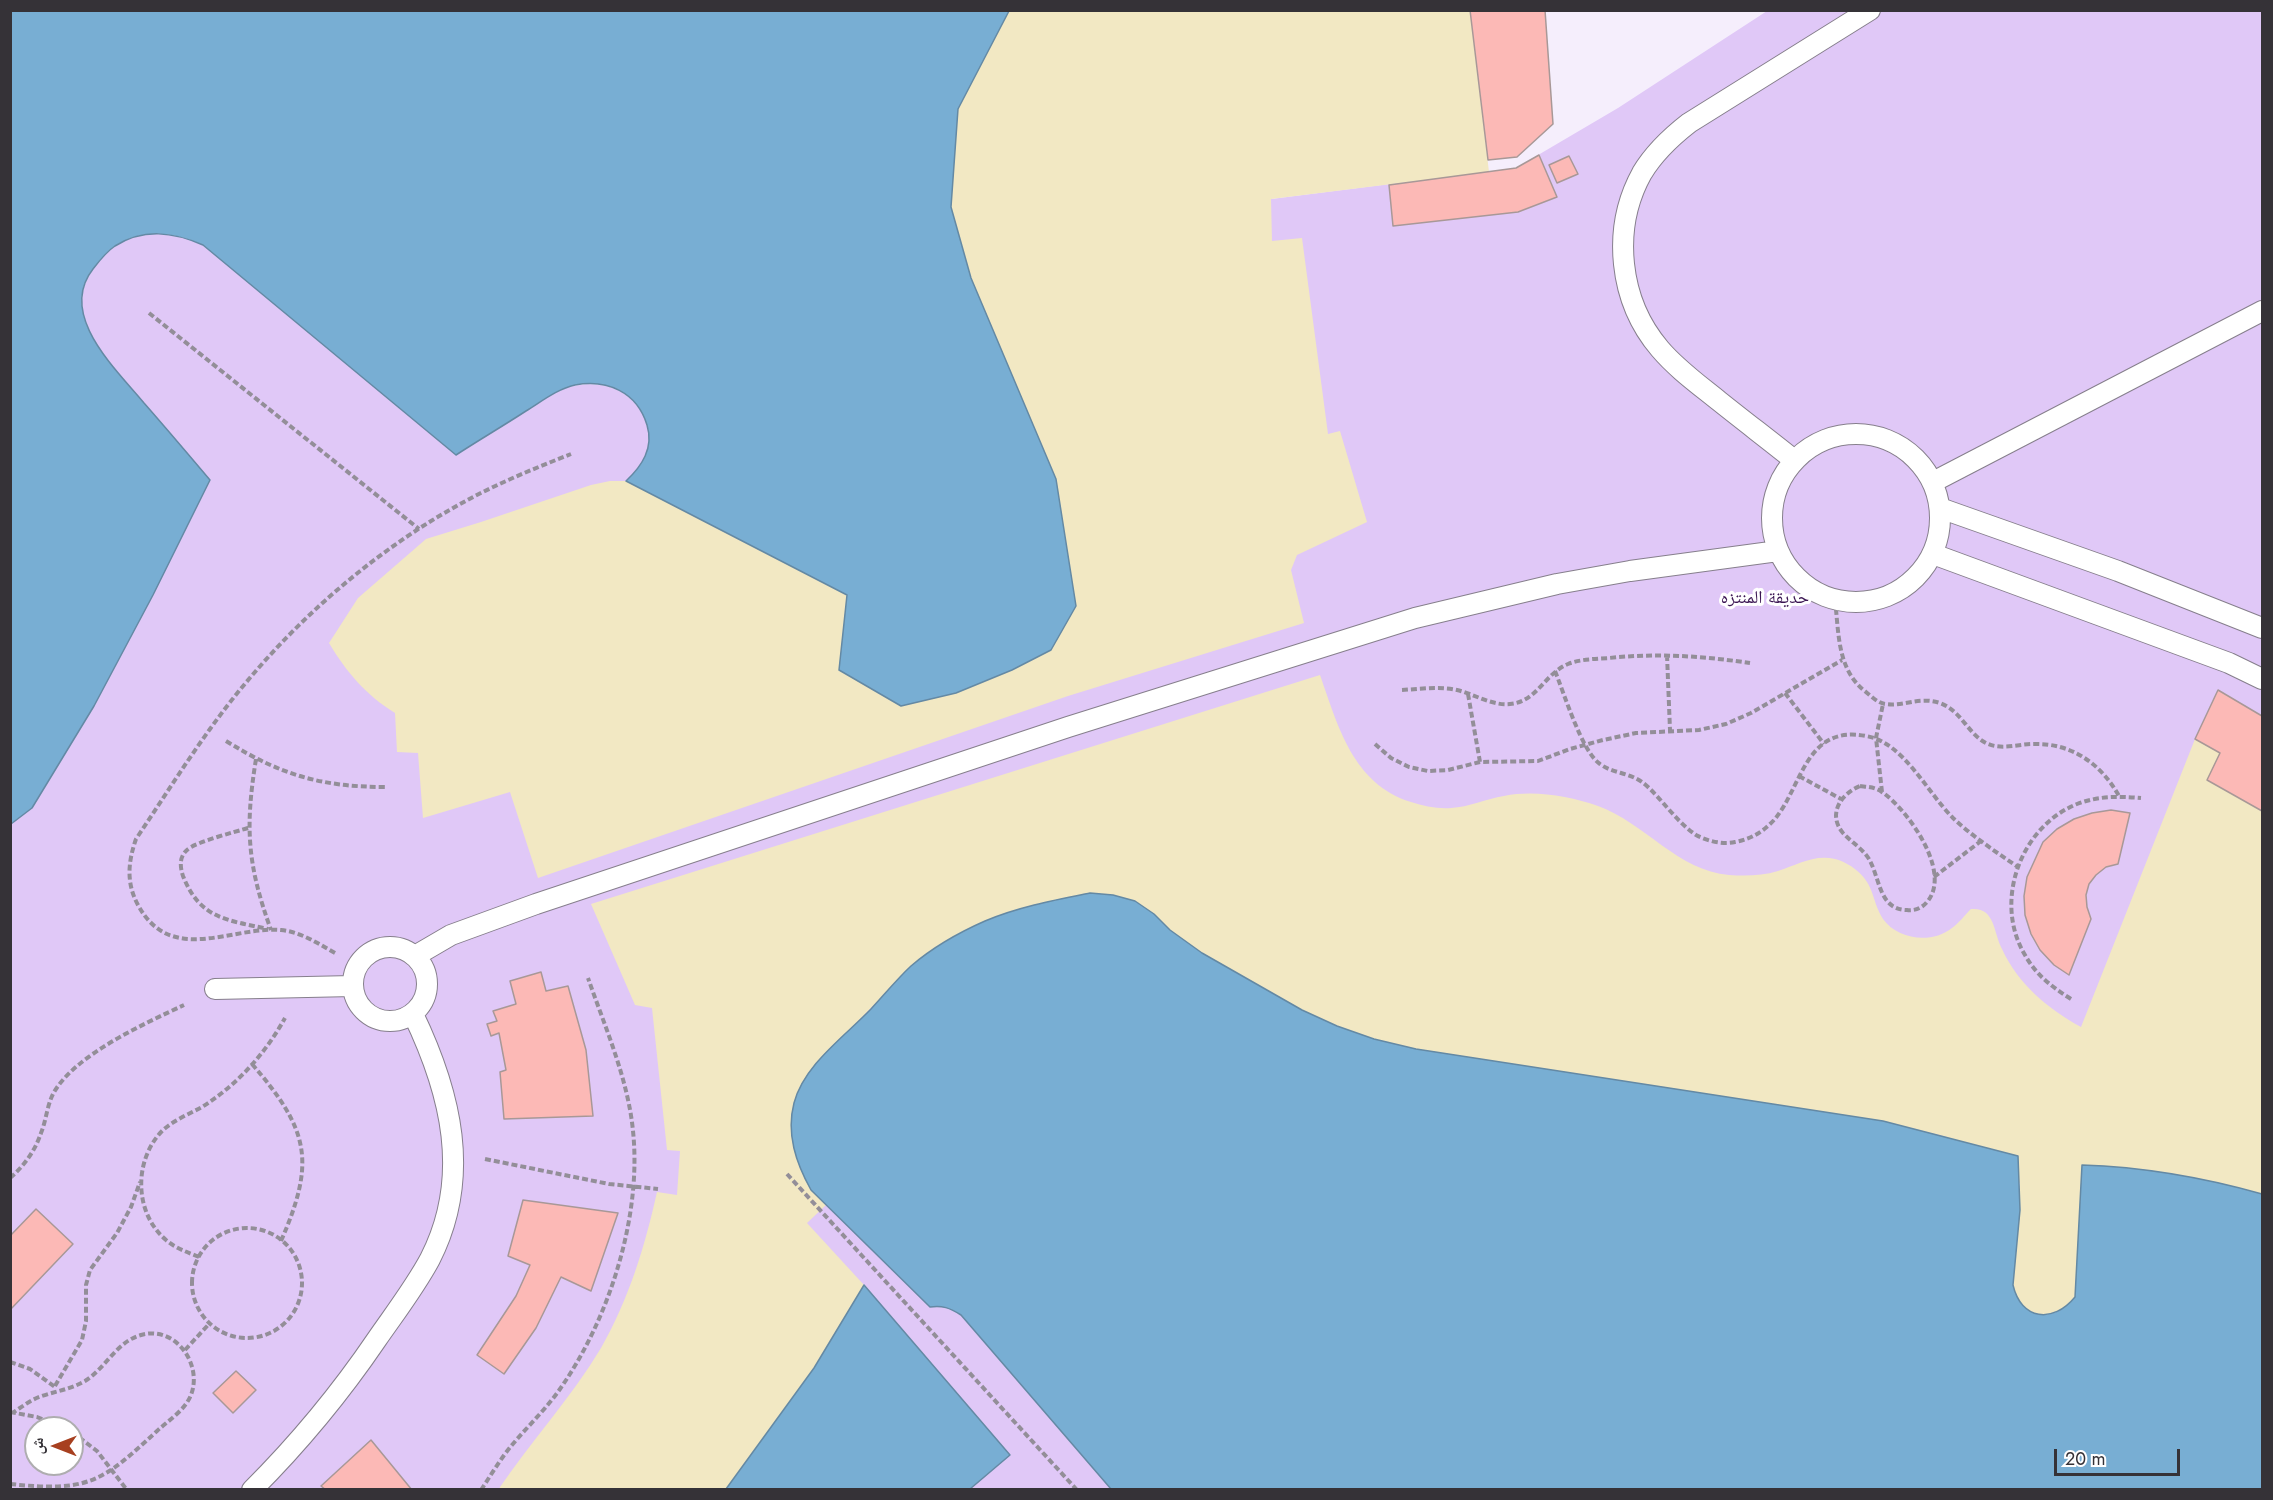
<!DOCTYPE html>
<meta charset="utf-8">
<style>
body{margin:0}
#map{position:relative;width:2273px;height:1500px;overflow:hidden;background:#f5eefc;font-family:Jost,"Noto Naskh Arabic",sans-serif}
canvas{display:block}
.frame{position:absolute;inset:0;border:12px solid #353237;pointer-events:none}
.north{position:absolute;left:24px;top:1416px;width:60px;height:60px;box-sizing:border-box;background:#fff;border:2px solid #aeadaf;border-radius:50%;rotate:270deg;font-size:16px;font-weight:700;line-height:24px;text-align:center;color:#353237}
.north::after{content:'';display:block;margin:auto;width:21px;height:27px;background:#a74020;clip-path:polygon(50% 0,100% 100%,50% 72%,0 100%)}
.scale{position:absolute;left:2054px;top:1449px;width:126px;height:27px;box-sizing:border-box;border:3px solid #353237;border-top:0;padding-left:8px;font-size:18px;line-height:21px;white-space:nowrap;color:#353237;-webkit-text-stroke:4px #fff;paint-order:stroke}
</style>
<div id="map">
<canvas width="2273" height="1500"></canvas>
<div class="frame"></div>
<div class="north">ش</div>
<div class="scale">20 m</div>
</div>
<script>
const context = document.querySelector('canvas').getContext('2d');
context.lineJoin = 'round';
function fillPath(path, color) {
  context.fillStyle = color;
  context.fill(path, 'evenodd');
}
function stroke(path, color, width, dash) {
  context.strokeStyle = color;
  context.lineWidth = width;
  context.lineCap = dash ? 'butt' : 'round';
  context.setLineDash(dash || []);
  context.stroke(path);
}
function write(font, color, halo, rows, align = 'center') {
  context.font = font + ' Jost,"Noto Naskh Arabic",sans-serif';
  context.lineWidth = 6;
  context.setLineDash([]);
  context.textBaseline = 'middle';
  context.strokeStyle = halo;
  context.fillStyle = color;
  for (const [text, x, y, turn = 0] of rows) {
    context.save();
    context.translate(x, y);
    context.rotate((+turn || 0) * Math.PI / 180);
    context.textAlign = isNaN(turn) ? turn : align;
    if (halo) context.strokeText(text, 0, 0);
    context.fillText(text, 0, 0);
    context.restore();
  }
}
fillPath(new Path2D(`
 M1767,11H2262V1194L2213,1180L811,1190L930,1307C942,1305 950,1308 961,1315L1111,1489H970L1009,1455L864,1286L814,1368L726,1489L11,1490V824L32,808L94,706L153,595L103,354C93,338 82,322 82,303C82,288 87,277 96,265C125,228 162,227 203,245L456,455C479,440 502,426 526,411C541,402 557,389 574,386C606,379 636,392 647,424C654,448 643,465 626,481L1271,199L1516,168L1618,108ZM36,1428H72V1464H36Z`), '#e0c8f7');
fillPath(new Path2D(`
 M1009,11H1470L1489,172L1271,199L1272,241L1302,238L1328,434L1340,431L1367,522L1297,555L1291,570L1304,623L1068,696L538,878L510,792L423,818L418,753L397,752L395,713C366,695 347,673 329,643L358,598L426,539L481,522L591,485L610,481H626L847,595L839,670L901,706L956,693L1012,670L971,278L951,207L958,109Z
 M1320,675C1338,726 1353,784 1411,802C1424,806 1437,809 1451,808C1469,807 1486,799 1504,796C1534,790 1569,796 1598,806C1645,823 1678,871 1729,875C1745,876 1762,876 1778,871C1797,865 1814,854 1835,859C1850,863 1866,875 1871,890C1875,900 1877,910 1883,919C1898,940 1932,944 1952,928C1959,923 1965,915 1971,909C1995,907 1993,931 2002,949C2018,984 2047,1008 2081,1027L2195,739L2220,753L2208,780L2262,811V1194C2202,1177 2145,1167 2082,1165L2075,1297C2053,1324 2021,1320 2013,1285L2020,1210V1183L1947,1137L1883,1121L1416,1049L1374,1039L1337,1026L1302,1010L1202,953L1170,930L1154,914L1090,893L1026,907L947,941L912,966L826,1054L811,1190L826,1205L807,1223L864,1285L814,1368L726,1489L498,1490C531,1441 571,1398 601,1348C629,1299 645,1246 657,1192L677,1195L680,1151L667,1150L652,1008L635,1005L591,904Z`), '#f2e8c3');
const water = new Path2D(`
 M11,10L1009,11L958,109L951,207L971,278L1056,479L1076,606L1051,650L1012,670L956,693L901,706L839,670L847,595L626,481C642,466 654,448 647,425C637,392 607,379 575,385C557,389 541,402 526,411C503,426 479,440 456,455L203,245C173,232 144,228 115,246C106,252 100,260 93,269C57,315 116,369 144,403C166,428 188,454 210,480L153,595L94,706L32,808L11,824Z
 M1090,893L1113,895L1135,901L1154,914L1170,930L1202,953L1302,1010L1337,1026L1374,1039L1416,1049L1883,1121L2018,1156L2020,1210L2013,1285C2021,1320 2053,1324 2075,1297L2082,1165C2144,1167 2202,1177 2262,1194V1489H1111L961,1315C950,1308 942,1305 930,1307L811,1190C796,1163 786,1134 794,1103C804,1065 844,1037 871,1009C884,995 897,979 911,966C932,948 960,932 985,921C1018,907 1055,900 1090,893Z
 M864,1285L1010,1455L970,1489H726L814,1368Z`);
fillPath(water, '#78aed3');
stroke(water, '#6489a4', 1.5);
const building = new Path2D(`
 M1470,10H1545L1553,124L1517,157L1488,160Z
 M1539,155L1557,197L1518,212L1393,226L1389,185L1516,168Z
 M1569,156L1578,174L1557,183L1549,165Z
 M2218,690L2262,716V811L2207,780L2220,753L2195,739Z
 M2111,810L2130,813L2118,864L2106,867L2096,875L2089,884L2086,895L2087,907L2091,919L2069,975L2054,965L2040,950L2031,934L2025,915L2024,896L2027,877L2043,842L2057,829L2074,819L2092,813Z
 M541,972L546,991L568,986L586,1050L593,1116L504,1119L500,1072L506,1070L499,1033L491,1036L487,1024L497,1021L493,1011L516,1004L510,981Z
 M523,1200L618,1213L591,1291L561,1277L536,1328L504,1374L477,1355L516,1296L530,1265L508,1256Z
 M36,1209L73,1244L10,1310V1236Z
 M236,1371L256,1390L233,1413L213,1393Z
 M371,1440L412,1490H326L321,1486Z`);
fillPath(building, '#fcb9b6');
stroke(building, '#a89897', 1.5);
const service = new Path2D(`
 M1772 518a84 84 0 1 1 168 0a84 84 0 1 1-168 0Z
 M1794,460C1769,440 1744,421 1719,401C1698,384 1677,369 1660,349C1619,301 1611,229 1642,173C1654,153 1671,137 1689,123L1870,10
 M1933,482L2262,311
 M1940,508L2118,571L2262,628
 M1933,554L2229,663L2262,679
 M353 984a37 37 0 1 1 74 0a37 37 0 1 1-74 0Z
 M415,956L451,935L536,904L1068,727L1415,618L1557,584L1630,571L1778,551
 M215,989L353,986
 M252,1490C300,1442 339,1395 377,1339C395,1313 415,1287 430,1259C472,1177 451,1093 413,1014`);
stroke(service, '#867f8c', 22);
stroke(new Path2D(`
 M149,313L419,529
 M1835,600C1839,634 1837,670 1866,692C1872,697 1878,703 1885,704C1904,707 1918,696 1940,703C1962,711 1968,735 1988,744C2003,750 2018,744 2034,744C2072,743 2101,764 2119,796
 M1667,655L1670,730
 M1555,671C1564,693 1582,752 1600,764C1615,775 1631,771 1648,787C1664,802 1677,822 1696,835C1707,841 1723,845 1735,842C1751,839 1763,832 1774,820C1802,788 1805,724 1866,736C1903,742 1927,792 1953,818C1972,836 1996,852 2018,867
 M1402,690C1420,689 1439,686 1457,690C1474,694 1492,706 1510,704C1537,702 1544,674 1568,664C1581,659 1595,659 1609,658C1656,653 1703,656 1750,663
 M1785,693L1824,744
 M1468,694L1480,762
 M226,741C281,775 321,787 386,787
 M1375,744L1391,758L1409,767L1428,771L1448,770L1480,762L1538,761L1570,749L1603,740L1636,733L1699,730L1726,724L1751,713L1842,660
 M256,759C245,827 247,864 271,930
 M1799,776L1841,799
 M1860,786C1868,787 1875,787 1882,792C1907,809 1953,872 1927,902C1922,908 1915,911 1907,910C1879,910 1880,878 1869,859C1862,848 1851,842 1843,833C1827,814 1841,794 1860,786Z
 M1882,792L1876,738L1883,704
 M248,828C235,832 195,842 187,850C179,857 180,867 183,876C200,919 227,920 268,929
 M1934,877L1981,841
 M335,953C317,943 301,932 281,930C231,926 171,966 138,905C126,883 128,862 136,839C161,802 184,765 210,729C278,634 371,550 475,496C506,480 538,467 571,454
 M2071,999C2052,987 2036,975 2025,955C1993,902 2020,827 2077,804C2098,796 2118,796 2141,798
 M252,1064C309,1130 316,1161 281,1241
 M485,1159L609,1184L658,1189
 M787,1174L1077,1490
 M10,1178C24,1166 35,1151 41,1133C46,1121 47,1106 53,1094C74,1055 144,1024 184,1005
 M192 1283a55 55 0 1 1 110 0a55 55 0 1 1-110 0Z
 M199,1257C187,1252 175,1248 166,1240C134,1213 133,1160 163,1130C174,1120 189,1114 202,1107C237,1085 265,1054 285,1018
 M185,1350L209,1324
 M10,1362L30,1369L55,1387
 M55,1386L82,1340L86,1321V1285L90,1270L117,1233L131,1207L140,1182
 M10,1412L37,1417L64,1428
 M72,1432L97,1451L127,1490
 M10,1484C88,1492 101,1483 157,1431C169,1420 185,1410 191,1395C203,1364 175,1325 141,1335C116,1342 106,1368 85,1381C71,1389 57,1391 42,1396C32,1399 23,1406 14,1412
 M481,1490C491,1475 501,1458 512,1445C528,1426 546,1409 560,1389C609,1319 642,1217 633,1131C628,1079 605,1027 588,978`), '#938e98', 4, [6, 3]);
stroke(service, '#fff', 20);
write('18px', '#3b1653', '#fff', [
 ["حديقة المنتزه",1765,599]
]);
</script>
